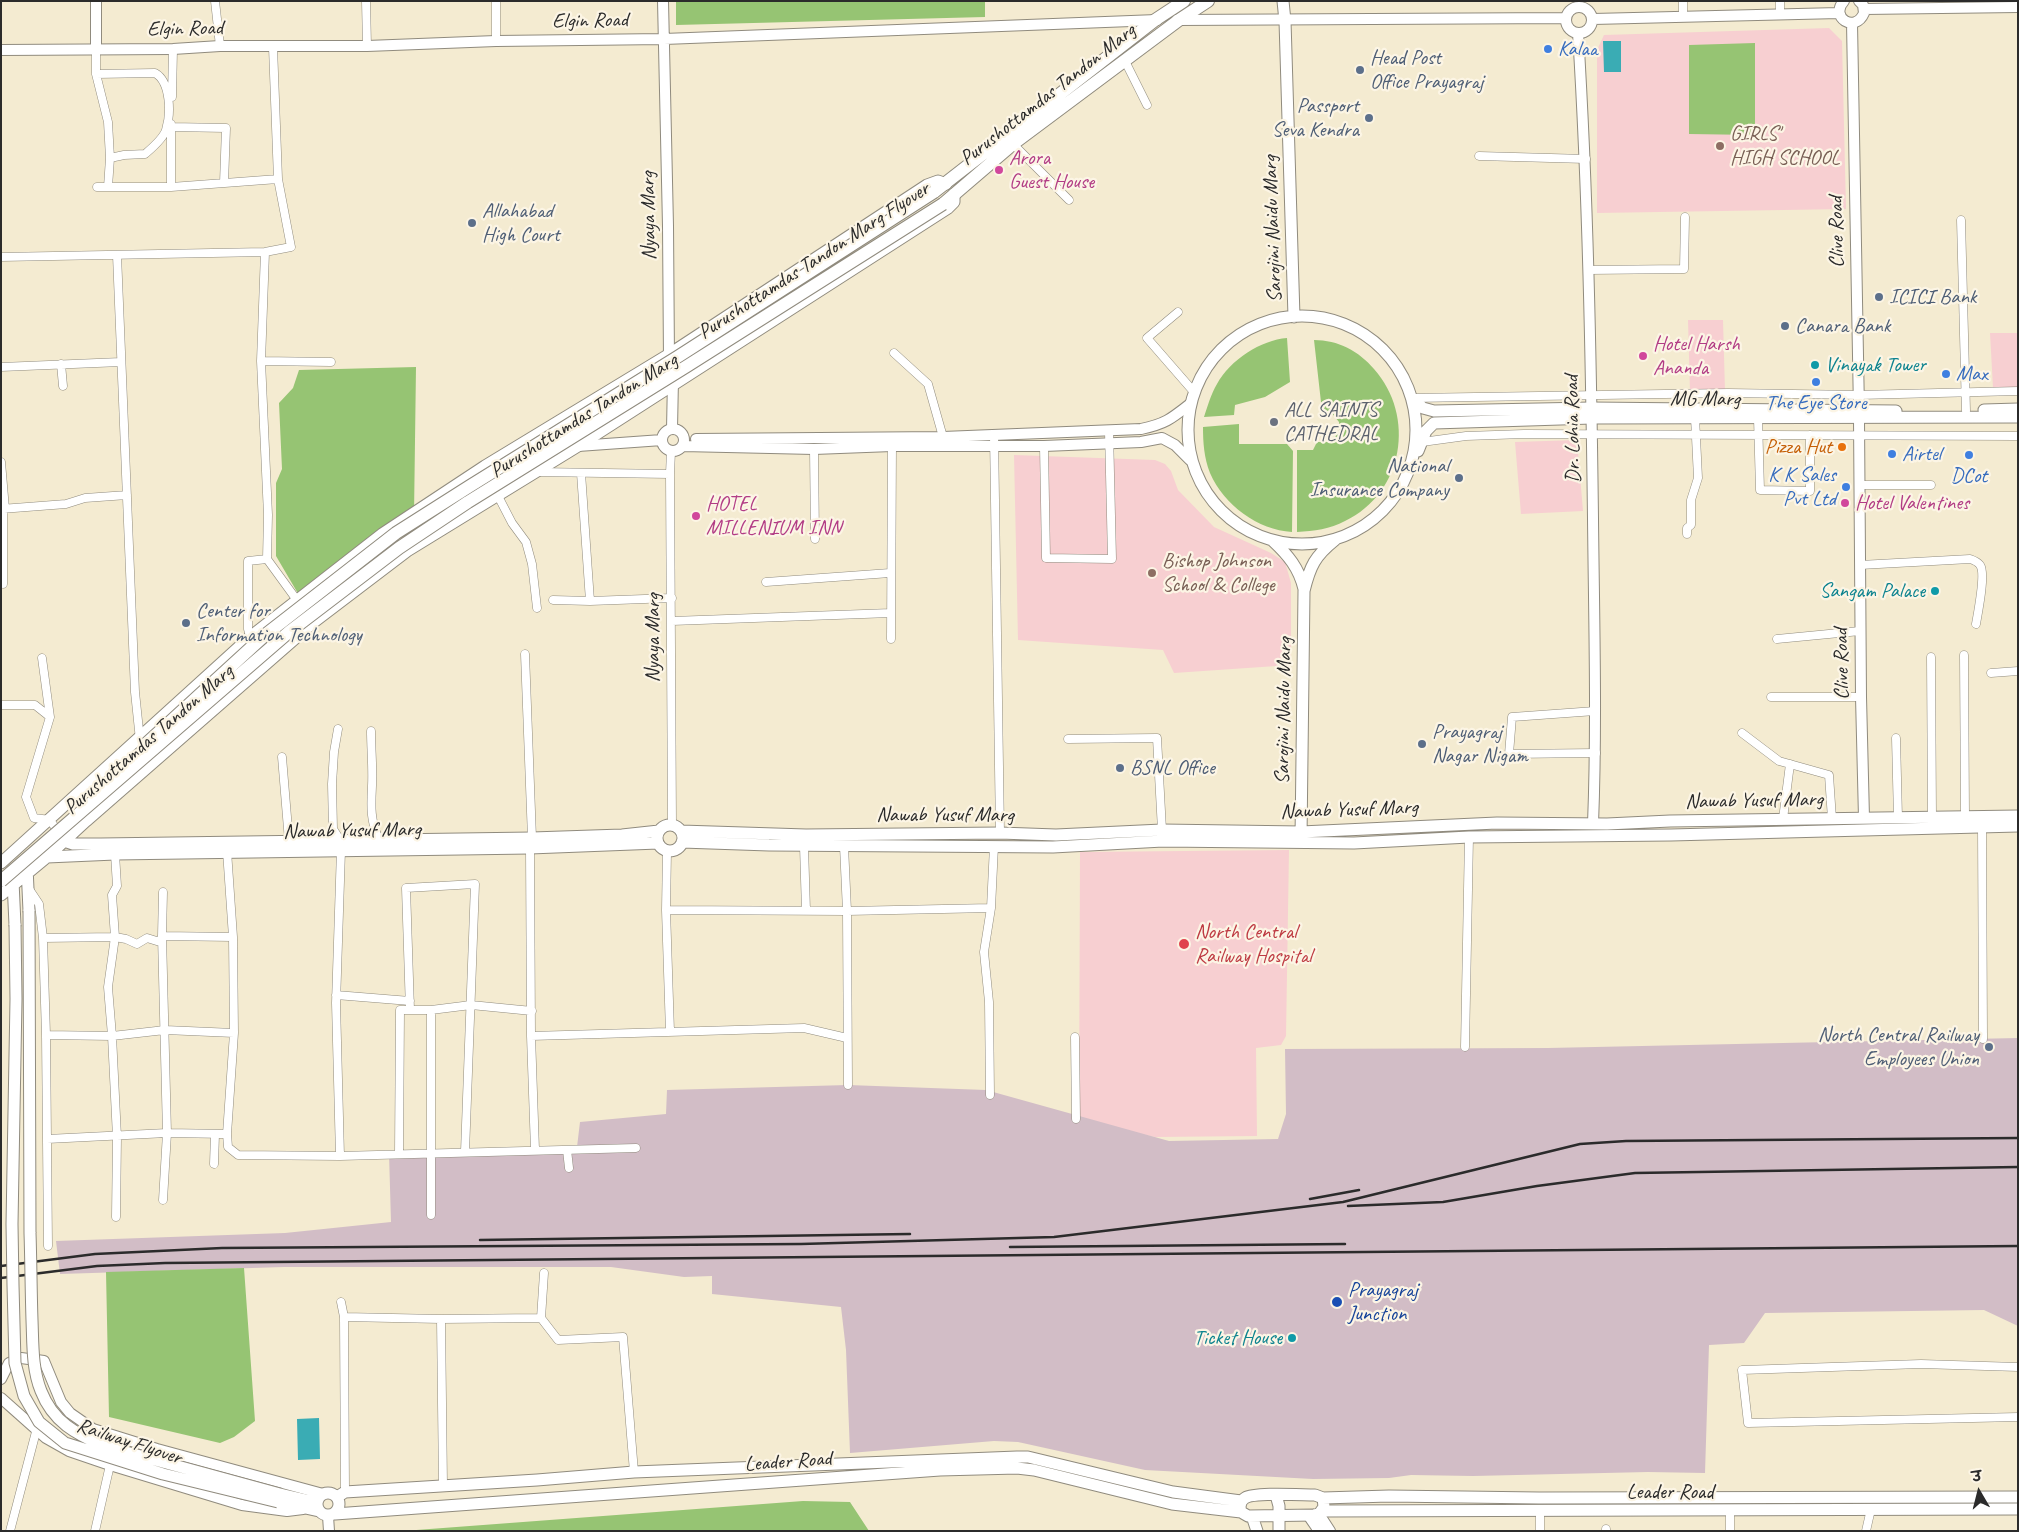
<!DOCTYPE html>
<meta charset="utf-8">
<style>
body{margin:0}
#map{position:relative;width:2019px;height:1532px;overflow:hidden;background:#f4ebd1;font-family:Caveat,"Playpen Sans Deva",sans-serif}
canvas{display:block}
.frame{position:absolute;inset:0;border:2px solid #2b2b2b;pointer-events:none}
.north{position:absolute;left:1954px;top:1467px;width:50px;height:50px;-webkit-text-stroke:4px #fcf5e5;paint-order:stroke;rotate:352deg;font-size:14px;font-weight:700;line-height:20px;text-align:center;color:#2b2b2b}
.north::after{content:'';display:block;margin:auto;width:18px;height:22px;background:#2b2b2b;clip-path:polygon(50% 0,100% 100%,50% 72%,0 100%)}
</style>
<div id="map">
<canvas width="2019" height="1532"></canvas>
<div class="frame"></div>
<div class="north">उ</div>
</div>
<script>
const context = document.querySelector('canvas').getContext('2d');
context.lineJoin = 'round';
function fillPath(path, color) {
  context.fillStyle = color;
  context.fill(path, 'evenodd');
}
function stroke(path, color, width, dash) {
  context.strokeStyle = color;
  context.lineWidth = width;
  context.lineCap = dash ? 'butt' : 'round';
  context.setLineDash(dash || []);
  context.stroke(path);
}
function write(font, color, halo, rows, align = 'center') {
  context.font = font + ' Caveat,sans-serif';
  context.lineWidth = 4.5;
  context.setLineDash([]);
  context.textBaseline = 'middle';
  context.strokeStyle = halo;
  context.fillStyle = color;
  for (const [text, x, y, turn = 0] of rows) {
    context.save();
    context.translate(x, y);
    context.rotate((+turn || 0) * Math.PI / 180);
    context.textAlign = isNaN(turn) ? turn : align;
    if (halo) context.strokeText(text, 0, 0);
    context.fillText(text, 0, 0);
    context.restore();
  }
}
fillPath(new Path2D(`
 M1829,28L1842,41L1846,209L1597,213V50L1604,35Z
 M1688,320H1723L1725,391L1690,392Z
 M1990,333H2018V387L1993,388Z
 M1577,440L1583,511L1521,514L1515,442Z
 M1014,455L1155,460L1165,464L1171,471L1178,490L1214,527L1271,553L1285,562L1291,583V665L1174,673L1163,650L1018,640Z
 M1289,850L1286,1036L1281,1045L1256,1048L1257,1136L1155,1137L1079,1120L1080,852Z`), '#f7cfd1');
fillPath(new Path2D(`
 M2018,1038V1326L1984,1310L1765,1313L1744,1343L1709,1345L1705,1473L1648,1472L1473,1476L1411,1475L1389,1478L1313,1479L1145,1470L1018,1442L994,1441L850,1453L846,1350L841,1307L712,1294V1276L684,1277L611,1267H284L60,1274L56,1241L285,1233L391,1222L389,1153L577,1147L580,1122L666,1114L667,1090L848,1085L986,1090L1169,1141L1278,1139L1286,1114L1285,1049L1548,1048Z`), '#d2bdc6');
fillPath(new Path2D(`
 M676,1H985V17L676,25Z
 M1755,43V135L1689,134V45Z
 M1287,338L1290,382L1265,397L1235,405L1234,415L1204,417C1208,405 1211,394 1217,384C1230,360 1261,340 1287,338Z
 M1314,340C1338,340 1359,351 1374,369C1416,416 1404,493 1345,521C1330,529 1314,531 1297,532V450H1313L1317,442H1329L1339,433V422L1330,411H1322Z
 M416,367L414,515L303,602L276,556V483L282,469L279,403L293,388L299,370Z
 M1239,424V444H1287L1293,451L1292,532C1258,530 1224,505 1210,473C1204,458 1203,442 1203,427Z
 M244,1268L255,1421L234,1437L220,1443L109,1417L106,1272Z
 M803,1501L850,1502L869,1531H403Z`), '#96c473');
fillPath(new Path2D(`
 M1603,41H1621V72H1604Z
 M319,1418L320,1459L298,1460L297,1419Z`), '#3aacb4');
const minor = new Path2D(`
 M215,1L220,46
 M366,1L367,46
 M496,1V41
 M1683,1V17
 M1780,1V15
 M96,48V74L155,73C171,82 171,114 166,130C163,139 152,148 145,154L124,155L110,158L108,187
 M1125,61L1147,105
 M96,74L108,122L110,158
 M172,97L173,49
 M171,127L226,128L224,183
 M1013,144L1069,200
 M1479,156L1586,159
 M97,187H171L278,179
 M171,187V124
 M1961,220L1966,411
 M265,252L261,361L268,515L267,559L299,603
 M117,255L135,692L140,740
 M1,257L265,252L291,247L278,179L273,47
 M1588,270L1684,269L1685,217
 M1178,312L1147,338L1194,392
 M894,353L928,384L943,437
 M261,361L331,362
 M61,364L63,386
 M1,367L121,362
 M1412,398L1728,393L1859,395L2018,391
 M1758,418L1760,490L1810,491V435
 M994,434L1000,833
 M1422,442L1466,436L1524,434L2018,436
 M1044,446L1046,558L1112,559L1109,431
 M814,449L815,539
 M671,451L670,474L672,825
 M1,462L5,509
 M537,472L670,474
 M581,473L590,601
 M1859,485H1931
 M497,494L512,523L526,542L532,564L537,608
 M1,509L66,504L85,498L127,495
 M1687,534V528L1691,525V500L1698,478L1695,417
 M1860,565L1970,559C1973,560 1978,562 1980,565C1986,573 1978,612 1976,624
 M766,582L890,573
 M3,584V509
 M553,600L590,601L672,598
 M672,621L891,613
 M891,639L892,443
 M1777,639L1860,631
 M251,640L248,629V561L267,559
 M525,654L532,838
 M1964,655L1965,817
 M1931,657L1932,818
 M42,658L50,717
 M1991,673L2018,671
 M1771,697H1861
 M1,705H35L50,717L26,797L34,818L50,820L59,833
 M1595,711L1512,717L1509,754L1596,753
 M338,729L334,752L332,784L333,829L340,840
 M371,731C371,749 373,768 372,786C371,805 370,821 379,839
 M1742,733L1779,761L1829,775L1832,819
 M1896,738L1898,818
 M1068,739L1157,738L1162,830
 M282,757L289,841
 M1783,819L1790,764
 M1982,827L1983,1039
 M804,846L806,911
 M844,846L847,911L848,1085
 M530,848L531,1036L535,1150
 M227,851L233,937L234,1033L227,1134L228,1147L238,1155L340,1156L636,1148
 M667,851L666,910L670,1032
 M115,854L117,886L112,895L115,937L108,987L112,1036L117,1137L116,1217
 M29,889L39,904L43,938L46,1035L48,1246
 M666,910L847,911L991,908
 M43,938L115,937L126,939L137,944L147,938L160,942L162,936L233,937
 M336,995L410,1001
 M410,1010L406,888L475,884L465,1152
 M431,1010V1215
 M46,1035L112,1036L165,1030L234,1033
 M531,1036L804,1028L847,1038
 M1075,1037L1076,1119
 M1465,1047L1469,837
 M990,1095L989,1002L984,952L991,908L994,846
 M47,1139L167,1133L227,1134
 M567,1150L569,1168
 M399,1154L400,1010H431L471,1005L532,1011
 M340,1156L336,1003L341,850
 M214,1164L215,1134
 M163,1200L167,1133L162,936L163,892
 M544,1273L541,1318L558,1340L623,1337L634,1472
 M341,1302L344,1317L345,1492
 M344,1317L441,1319L541,1318
 M441,1319L443,1486
 M2018,1367L1921,1364L1742,1370L1748,1423L2018,1417
 M1606,1529V1531
 M10,1531L37,1428
 M95,1531L110,1465
 M1540,1531V1510
 M1730,1531V1510
 M1866,1531L1871,1509`);
const tertiary = new Path2D(`
 M96,1V48
 M663,1L668,226L669,360
 M1844,1C1829,17 1855,34 1864,13L1863,5L1859,1
 M1566 20a13 13 0 1 1 26 0a13 13 0 1 1-26 0Z
 M1864,9L2018,7
 M1593,19L1839,13
 M1177,20L1566,18
 M1852,23L1859,411
 M1578,33C1588,195 1591,356 1593,518C1594,620 1597,722 1593,824
 M1,50L173,49L220,46H367L496,41L664,39L1157,20
 M1859,419L1861,697L1864,818
 M662 440a11 11 0 1 1 22 0a11 11 0 1 1-22 0Z
 M672,429L673,379
 M696,439L943,437L1141,429C1165,424 1171,419 1190,404
 M578,446L662,440
 M683,446L814,449L892,446H1044L1141,442L1162,438L1175,445L1190,460
 M1,1379L9,1363L21,1358L44,1361L61,1402L70,1413L93,1429L157,1449L323,1494
 M1,1398L46,1438L69,1451L110,1465L242,1505L287,1511L303,1509
 M1319,1514L1330,1531
 M1308,1515L1319,1531
 M328,1516L329,1531`);
const secondary = new Path2D(`
 M1283,1L1285,21L1294,317
 M1188 430a114 114 0 1 1 228 0a114 114 0 1 1-228 0Z
 M1412,398L1423,408L1434,411L1591,408L1896,411
 M1984,410L2018,409
 M1418,451L1426,431L1434,423L1592,418L2018,417
 M1273,541C1288,555 1299,568 1304,589
 M657 838a13 13 0 1 1 26 0a13 13 0 1 1-26 0Z
 M681,831L806,835L1000,833L1056,835L1162,830L1301,832L1497,823L1607,824L1670,821L2018,816
 M1301,838L1304,591C1310,566 1315,556 1335,540
 M64,841L73,844H101L532,838L622,835L659,831
 M682,842L769,845L1053,847L1163,841L1354,843L1469,837L1671,835L2018,826
 M47,857L115,854L530,848L658,843
 M1,863L250,637L382,534L485,466L668,355L927,185L938,181L946,184
 M27,867L29,911
 M13,881L15,925
 M1,895L47,857L86,821L315,621L407,551L578,446L948,208L954,202V194
 M317 1504a11 11 0 1 1 22 0a11 11 0 1 1-22 0Z
 M280,1494L306,1500H318
 M1276,1495L1279,1506V1531
 M1315,1495L1323,1498L1324,1507L1319,1514L1314,1515L1248,1516L1241,1512C1239,1506 1240,1501 1245,1498C1255,1492 1301,1495 1315,1495Z
 M337,1497L345,1492L537,1480L634,1472L1017,1457H1028L1173,1492L1241,1501
 M1323,1498L1389,1496L1539,1498L2018,1497
 M278,1502L319,1511
 M1323,1511L2018,1509
 M335,1514L940,1470L1017,1468L1034,1470L1172,1504L1241,1512
 M1252,1516L1257,1531`);
const primary = new Path2D(`
 M934,192L1155,20L1184,1
 M943,204L1013,144L1179,20L1208,1`);
stroke(minor, '#908b7e', 9);
stroke(tertiary, '#908b7e', 12);
stroke(secondary, '#908b7e', 13);
stroke(primary, '#908b7e', 14);
stroke(minor, '#fff', 8);
stroke(tertiary, '#fff', 10);
stroke(secondary, '#fff', 11);
stroke(primary, '#fff', 12);
stroke(new Path2D(`
 M1310,1199L1359,1190
 M1348,1206L1443,1202L1537,1186L1635,1173L2018,1167
 M480,1240L910,1234
 M1010,1247L1345,1244
 M1,1266L95,1254L222,1248L801,1244L1054,1237L1343,1202L1580,1144L1626,1141L2018,1138
 M1,1278L97,1266L165,1263L2018,1246`), '#2b2b2b', 2.5);
const secondaryBridge = new Path2D(`
 M29,911C30,1018 30,1125 30,1233C31,1262 31,1291 32,1320C33,1344 32,1369 41,1391C53,1422 76,1434 104,1446L280,1494
 M15,925L16,999L12,1224L13,1285L15,1363L24,1396L39,1422L65,1443L163,1474L278,1502`);
const primaryBridge = new Path2D(`
 M146,744L265,635L396,533L470,486L679,356L934,192
 M1,881L289,632L399,548L468,502L687,366L943,204`);
stroke(secondaryBridge, '#908b7e', 13, []);
stroke(primaryBridge, '#908b7e', 14, []);
stroke(secondaryBridge, '#fff', 11);
stroke(primaryBridge, '#fff', 12);
for (const [x, y, r, color] of [
 [1548,49,5,"#3f7fe0"],
 [1360,70,5,"#5c6f8a"],
 [1369,118,5,"#5c6f8a"],
 [1720,146,5,"#8d6e63"],
 [999,170,5,"#d1479c"],
 [472,223,5,"#5c6f8a"],
 [1879,297,5,"#5c6f8a"],
 [1785,326,5,"#5c6f8a"],
 [1643,356,5,"#d1479c"],
 [1815,365,5,"#0f9aa8"],
 [1946,374,5,"#3f7fe0"],
 [1816,382,5,"#3f7fe0"],
 [1274,422,5,"#6b7280"],
 [1842,447,5,"#e8710a"],
 [1892,454,5,"#3f7fe0"],
 [1969,455,5,"#3f7fe0"],
 [1459,478,5,"#5c6f8a"],
 [1846,487,5,"#3f7fe0"],
 [1845,503,5,"#d1479c"],
 [696,516,5,"#d1479c"],
 [1152,573,5,"#8d6e63"],
 [1935,591,5,"#0f9aa8"],
 [186,623,5,"#5c6f8a"],
 [1422,744,5,"#5c6f8a"],
 [1120,768,5,"#5c6f8a"],
 [1184,944,6,"#e0444e"],
 [1989,1047,5,"#5c6f8a"],
 [1337,1302,6,"#1a4fb4"],
 [1292,1338,5,"#0f9aa8"]
]) {
  const dot = new Path2D();
  dot.arc(x, y, r, 0, 2 * Math.PI);
  context.fillStyle = color;
  context.fill(dot);
  stroke(dot, '#fcf5e5', 2);
}
write('21px', '#2b2b2b', '#fcf5e5', [
 ["Elgin Road",590,21,-1],
 ["Elgin Road",185,29,-1],
 ["Purushottamdas Tandon Marg",1048,95,-38],
 ["Nyaya Marg",649,216,-91],
 ["Sarojini Naidu Marg",1273,229,-92],
 ["Clive Road",1837,232,-91],
 ["Purushottamdas Tandon Marg Flyover",814,261,-33],
 ["MG Marg",1705,399],
 ["Purushottamdas Tandon Marg",584,416,-32],
 ["Dr. Lohia Road",1573,429,-91],
 ["Nyaya Marg",653,638,-90],
 ["Clive Road",1842,664,-91],
 ["Sarojini Naidu Marg",1284,711,-89],
 ["Purushottamdas Tandon Marg",149,740,-41],
 ["Nawab Yusuf Marg",1754,801,-1],
 ["Nawab Yusuf Marg",1349,810,-2],
 ["Nawab Yusuf Marg",945,815],
 ["Nawab Yusuf Marg",352,831,-1],
 ["Railway Flyover",129,1442,18],
 ["Leader Road",788,1462,-4],
 ["Leader Road",1670,1492]
]);
write('21px', '#366cbe', '#fcf5e5', [
 ["Kalaa",1558,49],
 ["Max",1956,374],
 ["The Eye Store",1816,403,"center"],
 ["Airtel",1902,454],
 ["K K Sales",1836,475,"right"],
 ["Pvt Ltd",1836,499,"right"],
 ["DCot",1969,476,"center"]
], 'left');
write('21px', '#4e5e75', '#fcf5e5', [
 ["Head Post",1370,58],
 ["Office Prayagraj",1370,82],
 ["Passport",1359,106,"right"],
 ["Seva Kendra",1359,130,"right"],
 ["Allahabad",482,211],
 ["High Court",482,235],
 ["ICICI Bank",1889,297],
 ["Canara Bank",1795,326],
 ["National",1449,466,"right"],
 ["Insurance Company",1449,490,"right"],
 ["Center for",196,611],
 ["Information Technology",196,635],
 ["Prayagraj",1432,732],
 ["Nagar Nigam",1432,756],
 ["BSNL Office",1130,768],
 ["North Central Railway",1979,1035,"right"],
 ["Employees Union",1979,1059,"right"]
], 'left');
write('21px', '#785e54', '#fcf5e5', [
 ["GIRLS'",1730,134],
 ["HIGH SCHOOL",1730,158],
 ["Bishop Johnson",1162,561],
 ["School & College",1162,585]
], 'left');
write('21px', '#b23c85', '#fcf5e5', [
 ["Arora",1009,158],
 ["Guest House",1009,182],
 ["Hotel Harsh",1653,344],
 ["Ananda",1653,368],
 ["Hotel Valentines",1855,503],
 ["HOTEL",706,504],
 ["MILLENIUM INN",706,528]
], 'left');
write('21px', '#0d838f', '#fcf5e5', [
 ["Vinayak Tower",1825,365,"left"],
 ["Sangam Palace",1925,591],
 ["Ticket House",1282,1338]
], 'right');
write('21px', '#5b616d', '#fcf5e5', [
 ["ALL SAINTS",1284,410],
 ["CATHEDRAL",1284,434]
], 'left');
write('21px', '#c56008', '#fcf5e5', [
 ["Pizza Hut",1832,447]
], 'right');
write('21px', '#be3a42', '#fcf5e5', [
 ["North Central",1195,932],
 ["Railway Hospital",1195,956]
], 'left');
write('21px', '#164399', '#fcf5e5', [
 ["Prayagraj",1348,1290],
 ["Junction",1348,1314]
], 'left');
</script>
